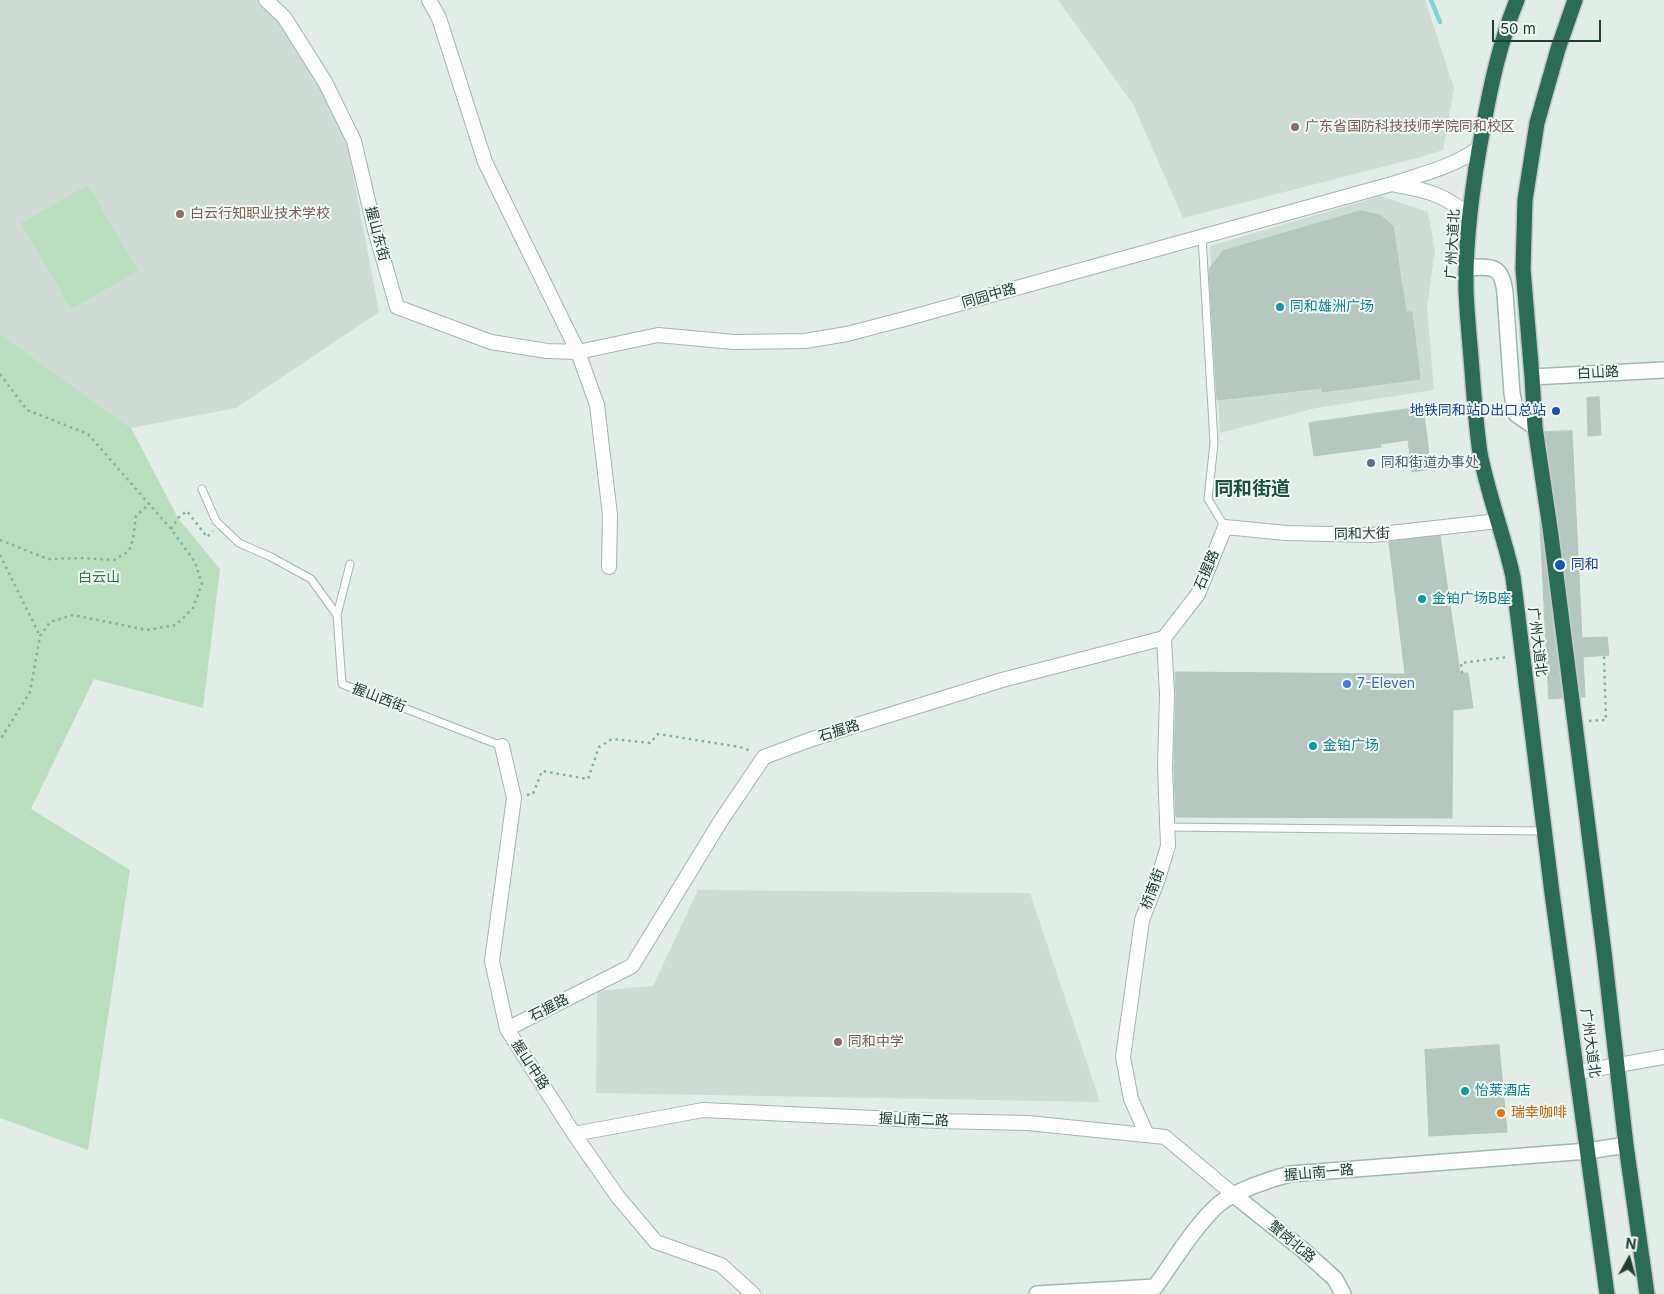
<!DOCTYPE html>
<meta charset="utf-8">
<style>
body{margin:0}
#map{position:relative;width:1664px;height:1294px;overflow:hidden;background:#e1ede6;font-family:Inter,sans-serif}
canvas{display:block}
.north{position:absolute;left:1604px;top:1234px;width:50px;height:50px;-webkit-text-stroke:4px #f2f9f5;paint-order:stroke;rotate:7deg;font-size:14px;font-weight:700;line-height:20px;text-align:center;color:#213e33}
.north::after{content:'';display:block;margin:auto;width:18px;height:22px;background:#213e33;clip-path:polygon(50% 0,100% 100%,50% 72%,0 100%)}
.scale{position:absolute;left:1492px;top:20px;width:109px;height:22px;box-sizing:border-box;border:2px solid #213e33;border-top:0;padding-left:6px;font-size:15px;line-height:18px;white-space:nowrap;color:#213e33;-webkit-text-stroke:4px #f2f9f5;paint-order:stroke}
</style>
<div id="map">
<canvas width="1664" height="1294"></canvas>
<div class="north">N</div>
<div class="scale">50 m</div>
</div>
<script>
const context = document.querySelector('canvas').getContext('2d');
context.lineJoin = 'round';
function fillPath(path, color) {
  context.fillStyle = color;
  context.fill(path, 'evenodd');
}
function stroke(path, color, width, dash) {
  context.strokeStyle = color;
  context.lineWidth = width;
  context.lineCap = dash ? 'butt' : 'round';
  context.setLineDash(dash || []);
  context.stroke(path);
}
function write(font, color, halo, rows, align = 'center') {
  context.font = font + ' Inter,"Noto Sans SC",sans-serif';
  context.lineWidth = 4;
  context.setLineDash([]);
  context.textBaseline = 'middle';
  context.strokeStyle = halo;
  context.fillStyle = color;
  for (const [text, x, y, turn = 0] of rows) {
    context.save();
    context.translate(x, y);
    context.rotate((+turn || 0) * Math.PI / 180);
    context.textAlign = isNaN(turn) ? turn : align;
    if (halo) context.strokeText(text, 0, 0);
    context.fillText(text, 0, 0);
    context.restore();
  }
}
fillPath(new Path2D(`
 M0,0H267L342,116L379,312L236,408L131,428L0,334Z
 M1058,0H1425L1454,88L1443,150L1417,158L1183,218L1133,104Z
 M1381,196L1428,212L1435,250L1427,307L1434,390L1316,408L1220,433L1210,246Z
 M698,890L1030,893L1100,1102L596,1093L597,991L653,986Z`), '#cfdcd5');
fillPath(new Path2D(`
 M88,185L138,271L71,309L21,223Z
 M0,334L131,428L178,518L220,569L203,708L94,679L31,809L130,870L88,1150L0,1118Z`), '#b9dfbf');
stroke(new Path2D(`
 M1431,0L1440,22`), '#86d1d4', 4.5);
const building = new Path2D(`
 M1360,211L1380,215L1393,226L1406,312H1412L1420,379L1322,392V388L1217,400L1209,269L1223,251Z
 M1599,397L1601,435L1588,436L1587,398Z
 M1423,407L1431,469L1412,472L1408,440L1380,444L1381,447L1314,456L1309,423Z
 M1572,431L1582,638L1607,637L1609,655L1583,657L1585,697H1581L1560,534L1545,432Z
 M1540,522L1542,536L1562,698L1549,699Z
 M1440,536L1460,673H1468L1473,708L1453,710L1452,818L1176,817L1174,768L1176,694L1175,672L1405,674L1389,542Z
 M1499,1045L1507,1132L1429,1136L1425,1050Z`);
fillPath(building, '#b6c7bf');
stroke(building, '#b3c7bc', 1);
const lane = new Path2D(`
 M1202,236L1214,443L1208,499L1225,527
 M202,489L216,521L239,543L271,557L311,579L337,615
 M350,564L337,615L342,684L502,746
 M1167,827L1544,831`);
const street = new Path2D(`
 M266,0L284,17L325,82L354,141L375,230L397,307L491,342L547,351L578,352L658,335L734,342L805,341L847,334L901,320L1392,184C1422,174 1453,167 1479,148
 M429,0L439,18L485,162L578,352L597,405L610,515L609,567
 M1396,185C1427,190 1446,195 1470,217
 M502,746L514,798L492,961L507,1029L574,1134L618,1197L656,1242L721,1265L753,1294
 M507,1029L632,966L722,819L764,757L812,739L1002,680L1164,638L1198,594L1225,527L1286,533L1372,535L1498,521
 M1578,1072L1664,1057
 M574,1134L703,1110L938,1121L1028,1123L1165,1137L1234,1195
 M1147,1135L1131,1099L1123,1057L1142,920L1158,879L1168,846L1165,768L1167,694L1164,638`);
const secondary = new Path2D(`
 M1467,268C1492,266 1502,265 1505,293L1512,393L1516,414L1535,427
 M1532,377L1664,370
 M1234,1195L1303,1250L1335,1279L1343,1294
 M1037,1294L1155,1287C1173,1262 1196,1224 1219,1204C1235,1191 1270,1179 1290,1174L1588,1151L1626,1145`);
const highway = new Path2D(`
 M1517,0C1500,42 1491,84 1483,128C1473,181 1465,236 1466,290C1467,317 1470,343 1472,370C1474,397 1476,425 1480,453C1488,495 1504,535 1513,577L1552,893L1607,1294
 M1575,0L1558,49L1537,123L1525,200L1523,269L1532,377L1535,427L1551,535L1604,952L1626,1145L1647,1294`);
stroke(lane, '#a4b5ad', 9);
stroke(street, '#a4b5ad', 16);
stroke(secondary, '#9fb9ad', 18);
stroke(highway, '#c1c9c6', 18);
stroke(new Path2D(`
 M0,374L27,410L88,434L171,529L195,562L202,584L193,608L176,625L147,630L73,615L50,622L40,636L30,692L0,740
 M171,529L178,518L187,511L207,537L213,531
 M0,540L48,559L81,558L114,560L129,551L133,539L136,516L150,503
 M0,555L40,636
 M1462,673L1461,663L1508,657
 M1589,721L1606,720L1604,656
 M527,795L533,794L542,771L588,779L599,747L612,739L650,743L658,734L740,747L751,751`), '#80b29d', 2.5, [2.5, 4]);
stroke(lane, '#fff', 7);
stroke(street, '#fff', 14);
stroke(secondary, '#fff', 15);
stroke(highway, '#2b6c58', 15);
for (const [x, y, r, color] of [
 [1295,127,5,"#8d6e63"],
 [180,214,5,"#8d6e63"],
 [1280,307,5,"#0f9aa8"],
 [1556,411,5,"#1a4fb4"],
 [1371,463,5,"#5c6f8a"],
 [1560,565,6,"#1a4fb4"],
 [1422,599,5,"#0f9aa8"],
 [1347,684,5,"#3f7fe0"],
 [1313,746,5,"#0f9aa8"],
 [838,1042,5,"#8d6e63"],
 [1465,1091,5,"#0f9aa8"],
 [1501,1113,5,"#e8710a"]
]) {
  const dot = new Path2D();
  dot.arc(x, y, r, 0, 2 * Math.PI);
  context.fillStyle = color;
  context.fill(dot);
  stroke(dot, '#f2f9f5', 2);
}
write('14px', '#785e54', '#f2f9f5', [
 ["广东省国防科技技师学院同和校区",1305,127],
 ["白云行知职业技术学校",190,214],
 ["同和中学",848,1042]
], 'left');
write('14px', '#213e33', '#f2f9f5', [
 ["握山东街",377,234,75],
 ["广州大道北",1453,244,-87],
 ["同园中路",989,296,-16],
 ["白山路",1598,373,-3],
 ["同和大街",1362,534,-1],
 ["石握路",1207,570,-67],
 ["广州大道北",1537,642,83],
 ["握山西街",379,698,21],
 ["石握路",839,731,-17],
 ["桥南街",1153,889,-70],
 ["石握路",549,1008,-27],
 ["广州大道北",1590,1043,82],
 ["握山中路",530,1065,57],
 ["握山南二路",914,1120,2],
 ["握山南一路",1319,1173,-5],
 ["蟹岗北路",1292,1242,40]
]);
write('14px', '#0d838f', '#f2f9f5', [
 ["同和雄洲广场",1290,307],
 ["金铂广场B座",1432,599],
 ["金铂广场",1323,746],
 ["怡莱酒店",1475,1091]
], 'left');
write('14px', '#164399', '#f2f9f5', [
 ["地铁同和站D出口总站",1546,411],
 ["同和",1571,565,"left"]
], 'right');
write('14px', '#4e5e75', '#f2f9f5', [
 ["同和街道办事处",1381,463]
], 'left');
write('14px', '#29773f', '#f2f9f5', [
 ["白云山",99,578]
]);
write('14px', '#366cbe', '#f2f9f5', [
 ["7-Eleven",1357,684]
], 'left');
write('14px', '#c56008', '#f2f9f5', [
 ["瑞幸咖啡",1511,1113]
], 'left');
write('bold 19px', '#1b513e', '#f2f9f5', [
 ["同和街道",1252,489]
]);
</script>
